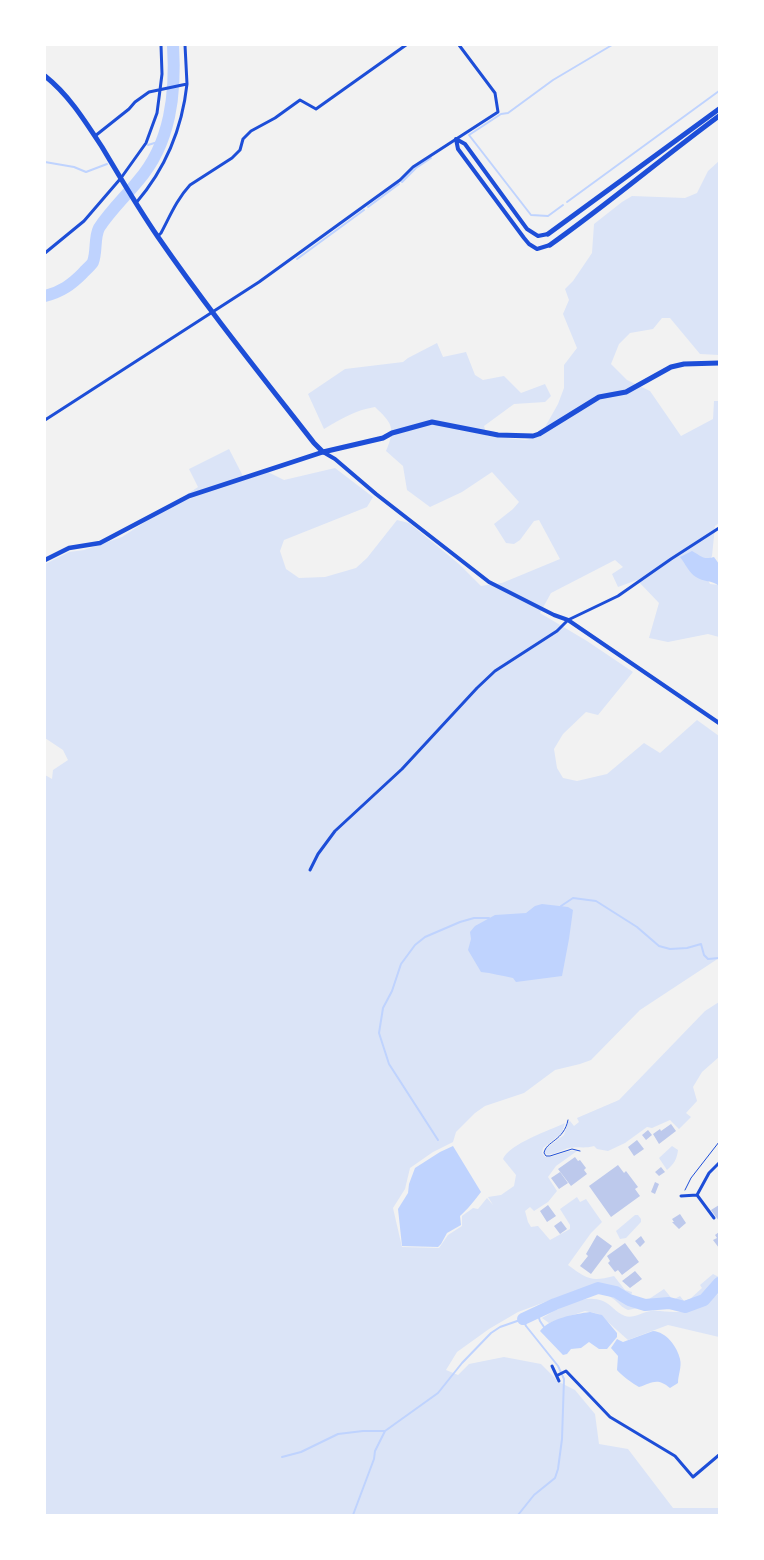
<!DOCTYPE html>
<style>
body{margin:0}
#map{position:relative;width:764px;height:1560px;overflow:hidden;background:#f2f2f2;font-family:Commissioner,sans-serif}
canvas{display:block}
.frame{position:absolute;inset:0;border:46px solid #fff;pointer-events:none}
</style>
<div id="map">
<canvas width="764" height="1560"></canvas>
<div class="frame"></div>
</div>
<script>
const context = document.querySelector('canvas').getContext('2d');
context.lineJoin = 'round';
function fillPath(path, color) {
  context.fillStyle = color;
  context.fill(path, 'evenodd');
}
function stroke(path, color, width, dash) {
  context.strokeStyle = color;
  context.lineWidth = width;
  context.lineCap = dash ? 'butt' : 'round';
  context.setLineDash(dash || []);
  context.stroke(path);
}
fillPath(new Path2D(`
 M719,161V355L700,354L670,318H662L653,329L630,333L619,344L611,364L627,380L650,391L681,436L713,419L714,401H719V523L715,526L712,556L702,570L710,584L719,585V637L708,634L668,642L649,638L659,603L637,580L618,587L612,574L623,567L615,560L551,593L540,613L587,641L633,672L598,715L586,712L563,734L554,749L557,768L563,778L577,781L607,774L644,743L660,753L697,720L719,736V958L640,1010L591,1060L580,1064L555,1070L524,1093L485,1106L475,1113L456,1132L453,1142L433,1152L410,1168L405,1189L393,1208L402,1247L439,1248L448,1235L462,1226V1216L473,1208L478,1209L487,1198L493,1205L488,1197L501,1195L514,1186L516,1175L503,1159C509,1144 550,1130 565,1123L562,1133L543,1148L542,1153L545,1157C556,1158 566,1149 577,1151L556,1166L548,1177L557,1191L548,1202L534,1211L530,1207L525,1211L528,1222L531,1227L538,1226L550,1240L570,1229V1225L560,1209L577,1197L580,1202L586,1199L602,1222L591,1233L568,1265C587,1279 591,1282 614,1276L625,1290L632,1292L631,1297L643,1303L664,1289L673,1300L680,1296L684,1301L690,1299L702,1288L700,1285L713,1274L719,1277L707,1293L693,1301L677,1306L652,1305L628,1310C622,1308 618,1302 612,1298C595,1284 577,1293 558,1301L556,1298L518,1312L489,1329L457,1352L446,1370L458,1375L469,1364L504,1357L541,1364L559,1382L575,1390L595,1414L599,1444L628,1449L673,1508H719V1515H45V775L52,779L53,770L68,760L63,750L45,738V564L69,552L84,550L122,537L198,487L189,469L229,449L245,480L268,472L284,480L335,468L373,497L367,507L284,540L280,551L286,569L299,578L325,577L356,568L367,558L397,520L409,523L459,564L481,586L502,583L560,559L539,520L534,521L520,540L514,544L506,543L494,524L513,509L519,502L492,472L462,492L430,507L407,490L403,466L386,451C396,428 392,423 375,407C355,410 341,419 324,429L308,394L345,369L403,362L408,358L437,343L443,357L466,352L475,375L483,380L504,376L521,393L545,384L551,396L545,402L514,404L484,426L487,436L526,440L540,436L558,404L564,388V365L577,348L563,314L569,300L565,289L573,281L592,253L594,224L622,202L632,196L685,198L697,193L708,171Z
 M719,1002V1057L702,1072L693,1087L697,1101L686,1113L691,1117L679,1129L670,1120L652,1128L647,1127L625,1143L608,1151L597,1149L594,1146C583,1149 578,1146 569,1148C561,1150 553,1156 545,1154V1149L564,1135L568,1122L570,1121L574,1126L579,1122L577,1118L619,1100L705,1011Z
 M672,1146L678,1150C677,1159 674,1164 667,1170L659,1158Z
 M635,1215H638L641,1219V1222L626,1238L620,1239L616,1231Z
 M719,1293V1337L668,1325L628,1340L599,1314L585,1311L549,1323L542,1318C559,1308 583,1293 603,1301C611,1304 616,1313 625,1316C633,1319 642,1312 651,1311C659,1310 666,1312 674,1312C691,1313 707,1304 719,1293Z`), '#dbe4f7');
fillPath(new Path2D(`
 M692,551C702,556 702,560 714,557L719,564V586C712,580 703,582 696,577C689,573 685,563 680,557Z
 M542,904L568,907L573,910L569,939L562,976L516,982L513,978C502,976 492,973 481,972L468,950L471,939L470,932L475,926L495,915L526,913L535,906Z
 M453,1146L481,1192C475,1200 467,1210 460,1216L461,1225L447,1233L441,1244L438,1247L402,1246L398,1209L408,1193L409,1184L415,1168L440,1152Z
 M590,1312L602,1315L617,1333V1337L607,1349H599L589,1342L581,1348L571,1349L567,1354L563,1355L540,1331C550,1318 575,1314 590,1312Z
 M653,1331C666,1332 677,1346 680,1359C682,1367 678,1375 678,1383L670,1388C657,1377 652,1383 639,1387C633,1384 621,1375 617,1370L618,1356L611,1348L617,1339L623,1342Z`), '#bfd3fe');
stroke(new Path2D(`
 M148,145L161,141
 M45,162L74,167L86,172L107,164
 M402,182L416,168L431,158
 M567,202L719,91
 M563,205L548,216L531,215L469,135L501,114L508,113L553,80L612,45
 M368,207L399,184
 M297,259L364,210
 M561,906L573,898L596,901L637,927L659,946L670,949L687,948L701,944L704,955L708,959L719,958
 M438,1140L389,1064L379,1033L383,1008L392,991L401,964L415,945L425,937L460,922L474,918H489
 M537,1312L540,1321L544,1327
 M282,1457L301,1452L338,1434L363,1431H385
 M353,1515L374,1459L375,1451L385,1431L438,1393L462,1363L491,1333L500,1327L523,1319L526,1326L558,1366L564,1379L562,1439L558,1469L555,1478L534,1495L518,1515`), '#bfd3fe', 2);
stroke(new Path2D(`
 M45,296C61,292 71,285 83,273C86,269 91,266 93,262C97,251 94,238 99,228C110,211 125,197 138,181C171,143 176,93 173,45
 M523,1319L555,1304L598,1288L616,1292L629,1300L645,1305L669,1303L685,1307L704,1300L719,1283`), '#bfd3fe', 12);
fillPath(new Path2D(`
 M671,1124L676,1131L659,1144L653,1134L660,1129L661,1131Z
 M648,1130L652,1135L646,1140L642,1135Z
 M637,1140L644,1149L634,1156L628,1147Z
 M575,1157L578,1161L580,1160L586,1168L584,1170L587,1174L571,1186L558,1169Z
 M618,1165L624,1173L626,1171L638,1187L635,1189L640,1196L611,1217L589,1186Z
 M661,1167L665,1172L659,1176L655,1172Z
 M560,1172L568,1183L559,1189L551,1178Z
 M655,1182L659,1184L655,1194L651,1192Z
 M548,1205L556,1216L547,1222L540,1211Z
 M719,1205V1221L711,1210Z
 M680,1214L686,1223L679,1229L672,1222H674L672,1219Z
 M561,1221L567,1229L560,1234L554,1226Z
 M719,1232V1248L713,1240L717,1238L715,1235Z
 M597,1235L612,1246L591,1274L580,1266L588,1256L586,1254Z
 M641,1236L645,1242L640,1247L635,1241Z
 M625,1243L639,1262L622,1275L618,1270L615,1272L608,1263L610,1261L607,1256Z
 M635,1271L642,1279L630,1288L622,1281Z`), '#bdc9ec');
stroke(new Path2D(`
 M568,1120C564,1141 546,1141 544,1153L546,1156H550L572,1149L580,1151
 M685,1190L691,1178L719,1142`), '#1d4ed8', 1);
stroke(new Path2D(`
 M185,45L187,84
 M95,136L129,109L135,102L149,92L187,84C182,130 166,168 136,203
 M158,236L161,233C170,216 177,199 190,185L232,158L240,150L243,139L251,131L275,118L300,100L316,109L406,45
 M45,253L84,221L121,178L146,143L157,113L160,90L162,74L161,45
 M45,420L259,282L400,180L413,167L498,112L495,93L459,45
 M310,870L318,854L335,831L402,769L477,688L495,671L557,631L568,620L618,596L671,559L719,528
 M697,1195L714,1218
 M681,1196L697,1195L709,1173L719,1163
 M552,1366L559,1381
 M558,1375L566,1371L610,1417L675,1456L693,1477L719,1455`), '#1d4ed8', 3);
stroke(new Path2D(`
 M456,139L458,149L524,238L529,244L537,249L550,245
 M456,139L465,144L527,229L538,236L548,234
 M323,452L335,459L376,494L489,582L554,615L568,620L719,723`), '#1d4ed8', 4);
stroke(new Path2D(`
 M45,560L69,548L100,543L189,496L323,452`), '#1d4ed8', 4.5);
stroke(new Path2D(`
 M45,76C69,95 85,121 102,147C120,177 138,208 158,237C207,308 261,375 314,443L323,452L383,438L392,433L432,422L498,435L533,436L539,434L599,397L626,392L671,367L684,364L719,363
 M548,234L719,109
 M550,245C608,204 662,158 719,116`), '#1d4ed8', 5);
</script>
